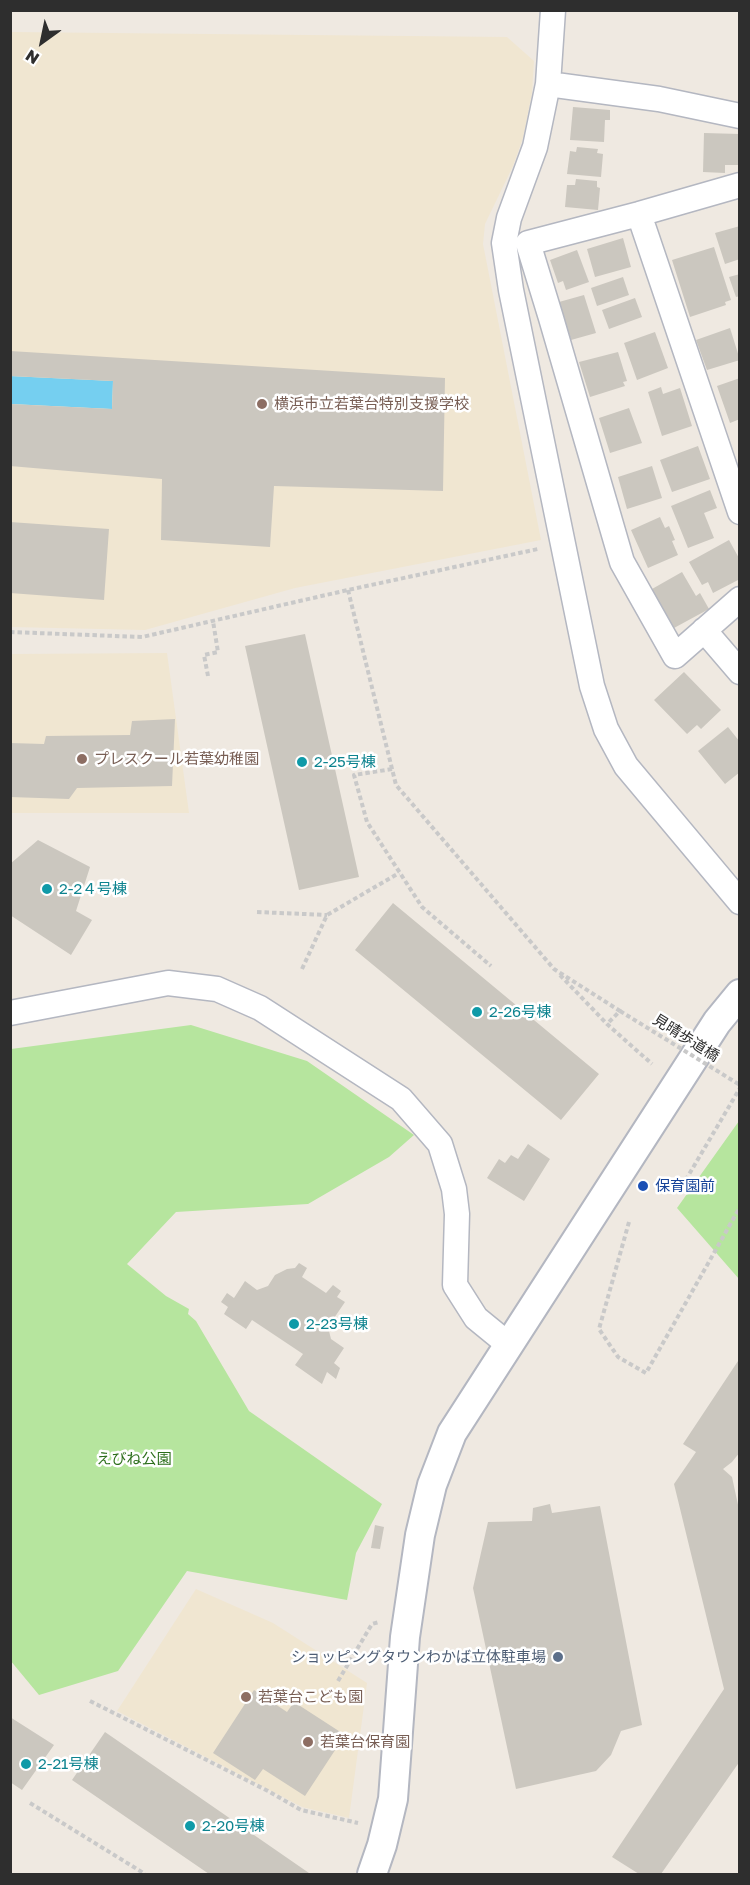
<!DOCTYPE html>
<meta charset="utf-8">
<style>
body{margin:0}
#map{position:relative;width:750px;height:1885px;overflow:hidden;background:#efe9e1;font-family:"Golos Text",sans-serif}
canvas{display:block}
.frame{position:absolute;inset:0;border:12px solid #2e2e2e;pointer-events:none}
.north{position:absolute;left:12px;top:12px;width:60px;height:60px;-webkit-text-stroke:4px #fff;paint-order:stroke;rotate:213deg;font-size:16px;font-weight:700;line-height:24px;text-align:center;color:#2e2e2e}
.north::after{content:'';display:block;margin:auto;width:21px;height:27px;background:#2e2e2e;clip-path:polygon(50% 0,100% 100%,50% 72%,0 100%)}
</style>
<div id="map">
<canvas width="750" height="1885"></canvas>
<div class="frame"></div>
<div class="north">N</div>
</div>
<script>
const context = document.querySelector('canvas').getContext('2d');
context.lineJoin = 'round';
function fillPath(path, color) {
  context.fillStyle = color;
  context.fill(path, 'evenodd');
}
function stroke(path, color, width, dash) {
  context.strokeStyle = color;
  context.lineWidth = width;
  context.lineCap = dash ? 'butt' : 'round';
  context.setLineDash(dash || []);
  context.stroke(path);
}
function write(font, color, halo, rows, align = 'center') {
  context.font = font + ' "Golos Text","Noto Sans JP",sans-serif';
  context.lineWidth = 5;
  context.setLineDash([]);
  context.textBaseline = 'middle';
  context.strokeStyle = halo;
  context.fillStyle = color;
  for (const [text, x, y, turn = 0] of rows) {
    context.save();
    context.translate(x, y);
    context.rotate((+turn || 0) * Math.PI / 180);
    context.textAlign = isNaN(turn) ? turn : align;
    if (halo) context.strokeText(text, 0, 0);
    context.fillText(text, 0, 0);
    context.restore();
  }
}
fillPath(new Path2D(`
 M11,32L507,37L534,61L532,93L523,138L513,166L485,224L483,244L541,540L295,588L145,630L11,627Z
 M167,653L189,813H11V654Z
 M196,1589L273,1623L367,1683L349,1818L302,1807L117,1711Z`), '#f0e6d1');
fillPath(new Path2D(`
 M191,1025L307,1061L414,1135L389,1157L308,1204L176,1212L127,1264L166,1296L189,1309L188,1314L196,1321L249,1411L382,1504L356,1553L347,1600L187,1571L118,1671L39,1695L10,1660L11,1049Z
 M739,1121V1279L677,1208Z`), '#b6e59e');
fillPath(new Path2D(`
 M10,376L113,381L112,409L11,404Z`), '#75cff0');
fillPath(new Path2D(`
 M573,107L610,110V120H605L604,142L570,140Z
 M704,133L740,134V165H725V173L703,172Z
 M577,147L598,149L597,153L603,154L601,177L567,174L570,151L576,152Z
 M576,179L597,181V187L600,188L598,210L565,207L567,185H575Z
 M740,226V259L725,264L715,233Z
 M623,238L631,267L595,277L587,249Z
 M714,247L731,300L725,302L726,305L690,317L672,260Z
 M577,250L589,282L566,290L563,281L558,283L550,260Z
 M740,274V296L736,297L729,277Z
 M623,277L629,295L597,306L591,288Z
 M584,295L596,333L571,340L559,302Z
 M635,298L642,317L609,329L602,310Z
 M730,328L740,360L707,370L696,340Z
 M655,332L668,368L637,380L624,343Z
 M10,351L445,378L443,491L274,486L270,547L161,540L162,479L10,466V404L112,409L113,381L10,376Z
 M618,352L627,381L623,382L625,386L590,397L579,362Z
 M740,378V419L730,423L717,386Z
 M661,387L663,394L680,388L692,426L662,436L648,392Z
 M629,408L642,443L610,453L599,418Z
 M698,446L710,479L672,492L660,460Z
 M652,466L662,498L627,509L618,477Z
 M710,490L717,508L704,513L714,538L688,548L671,506Z
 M660,517L665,528L669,526L675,540L672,541L678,555L648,568L631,530Z
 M10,522L109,529L104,600L10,593Z
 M729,540L740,560V579L713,593L708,582L702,585L689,562Z
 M682,572L696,596L700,593L709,609L674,628L652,589Z
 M305,634L359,877L299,890L245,646Z
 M684,672L721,710L701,729L697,725L687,734L654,700Z
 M175,719L172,786L77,788L69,799L10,797V743L44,744L46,736L130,735L132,721Z
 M728,727L740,742V772L725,784L698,751Z
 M38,840L90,867L76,911L92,920L71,955L10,915V864Z
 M393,903L599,1074L561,1120L355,950Z
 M528,1144L550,1159L524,1201L487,1178L499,1159L505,1163L511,1155L518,1159Z
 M299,1263L307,1268L302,1277L326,1293L333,1285L341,1291L337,1297L345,1302L328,1327L331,1339L344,1348L334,1363L340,1368L336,1379L327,1372L322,1384L295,1365L303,1354L252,1320L246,1329L224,1314L228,1307L221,1302L227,1293L234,1298L245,1281L257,1290L268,1286L275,1275L287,1269L295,1268Z
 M740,1358V1452L732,1462L723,1469L732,1477L740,1514V1761L661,1874H639L612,1857L724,1689L674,1484L696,1452L683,1444Z
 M550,1504L552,1513L600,1506L642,1725L621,1731L611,1755L596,1771L516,1789L473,1588L488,1522L532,1521L533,1508Z
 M375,1525L384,1527L380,1549L371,1548Z
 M254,1690L287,1712L294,1702L345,1735L305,1796L263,1769L255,1780L213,1753Z
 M10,1717L54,1745L22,1790L10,1782Z
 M105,1732L309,1873L308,1874H209L72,1780Z`), '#cbc7bf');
const minor = new Path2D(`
 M553,10L548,84L535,147L509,218L504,243L511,290L592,686L606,729L626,766L740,902
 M548,84L659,99L740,116
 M740,185L639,214L528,243L551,318L622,562L675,656L740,599
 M639,214L740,512
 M704,630L740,672
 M10,1013L168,983L217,989L260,1008L401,1099L440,1144L454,1189L457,1214L455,1285L476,1318L509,1345`);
const tertiary = new Path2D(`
 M372,1874L382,1845L393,1799L405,1637L420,1535L432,1485L452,1433L717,1022L740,994`);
stroke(minor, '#b4b7c1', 27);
stroke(tertiary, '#b4b7c1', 32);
stroke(new Path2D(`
 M348,590L396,785L554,969L620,1011L607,1024
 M10,632L142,637L348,590L538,549
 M208,676L204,655L218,652L213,621
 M392,769L354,775L367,822L422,907L491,966
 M257,912L327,915
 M302,969L327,915L399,873
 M560,975L607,1024L652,1064
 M659,1181L678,1193L740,1088
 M629,1222L599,1329L618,1357L646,1373L740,1207
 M338,1681L372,1624L379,1622
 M90,1701L268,1791L301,1810L358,1823
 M30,1803L145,1874`), '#c9c9c9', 4, [4.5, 3]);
stroke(minor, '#fff', 24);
stroke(tertiary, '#fff', 28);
stroke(new Path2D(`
 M620,1011L740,1085`), '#c9c9c9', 4, [4.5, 3]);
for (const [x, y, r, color] of [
 [262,404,6,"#8d6e63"],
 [82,759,6,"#8d6e63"],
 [302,762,6,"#0f9aa8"],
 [47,889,6,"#0f9aa8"],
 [477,1012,6,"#0f9aa8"],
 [643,1186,6,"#1a4fb4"],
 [294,1324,6,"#0f9aa8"],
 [558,1657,6,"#5c6f8a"],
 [246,1697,6,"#8d6e63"],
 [308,1742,6,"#8d6e63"],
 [26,1764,6,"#0f9aa8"],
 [190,1826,6,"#0f9aa8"]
]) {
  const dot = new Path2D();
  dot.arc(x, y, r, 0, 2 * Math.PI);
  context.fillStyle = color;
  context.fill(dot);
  stroke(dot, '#fff', 2);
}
write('15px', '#785e54', '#fff', [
 ["横浜市立若葉台特別支援学校",274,404],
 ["プレスクール若葉幼稚園",94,759],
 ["若葉台こども園",258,1697],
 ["若葉台保育園",320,1742]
], 'left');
write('15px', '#0d838f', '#fff', [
 ["2-25号棟",314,762],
 ["2-2４号棟",59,889],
 ["2-26号棟",489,1012],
 ["2-23号棟",306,1324],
 ["2-21号棟",38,1764],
 ["2-20号棟",202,1826]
], 'left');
write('15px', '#2e2e2e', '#fff', [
 ["見晴歩道橋",686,1038,32]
]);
write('15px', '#164399', '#fff', [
 ["保育園前",655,1186]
], 'left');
write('15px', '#2c6e1b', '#fff', [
 ["えびね公園",134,1459]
]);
write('15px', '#4e5e75', '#fff', [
 ["ショッピングタウンわかば立体駐車場",546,1657]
], 'right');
</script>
